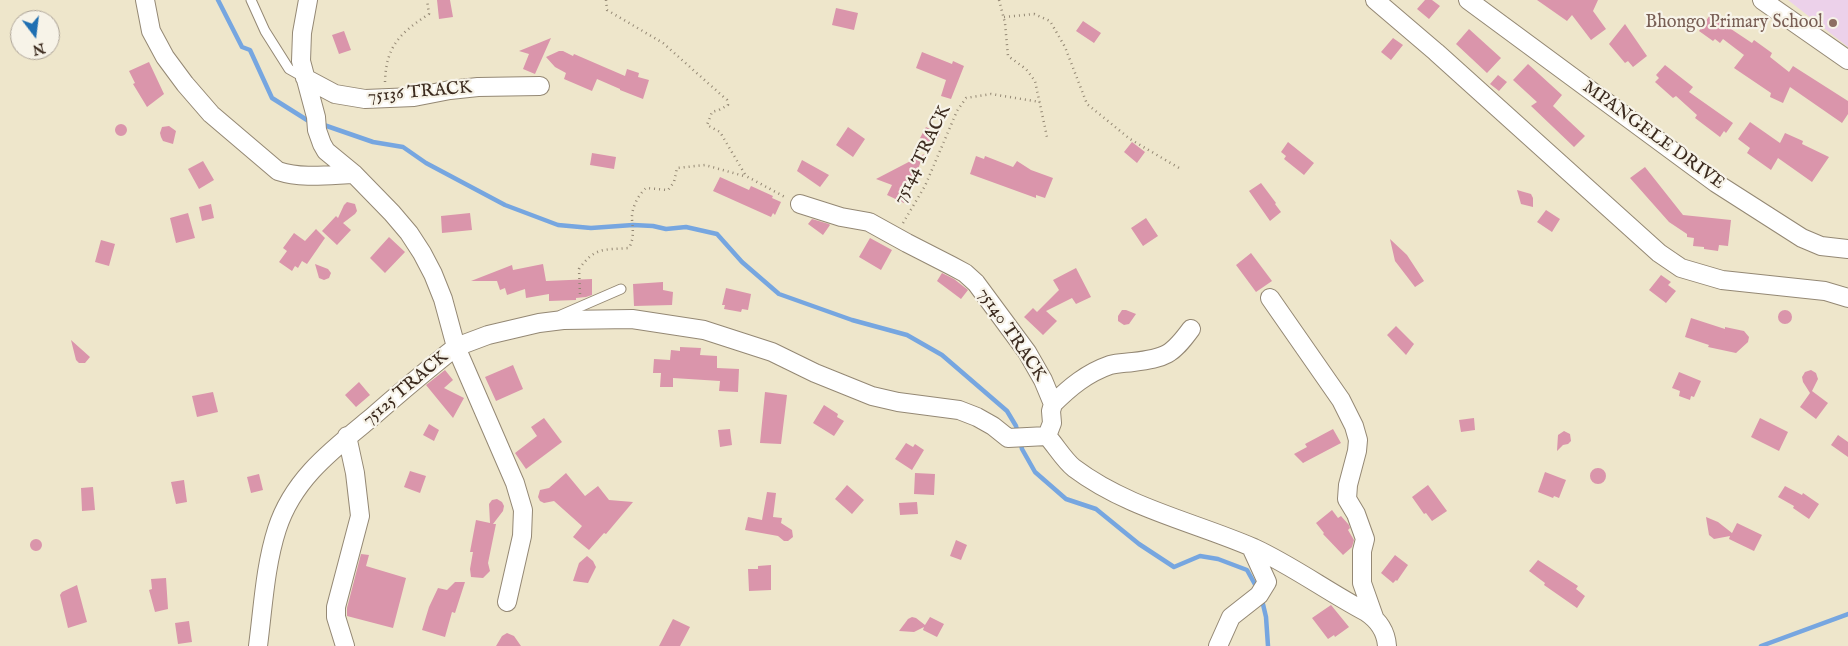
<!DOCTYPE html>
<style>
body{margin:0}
#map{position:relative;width:1848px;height:646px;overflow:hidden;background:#eee6cb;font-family:"IM FELL English",serif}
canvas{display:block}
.north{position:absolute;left:10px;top:10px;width:50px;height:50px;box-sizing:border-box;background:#f7f3e8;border:1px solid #aca397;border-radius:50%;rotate:165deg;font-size:14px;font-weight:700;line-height:20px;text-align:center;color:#3b2a1e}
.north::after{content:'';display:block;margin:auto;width:18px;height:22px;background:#1f6fb2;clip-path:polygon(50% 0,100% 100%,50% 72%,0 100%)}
</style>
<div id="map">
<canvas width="1848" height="646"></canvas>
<div class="north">N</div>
</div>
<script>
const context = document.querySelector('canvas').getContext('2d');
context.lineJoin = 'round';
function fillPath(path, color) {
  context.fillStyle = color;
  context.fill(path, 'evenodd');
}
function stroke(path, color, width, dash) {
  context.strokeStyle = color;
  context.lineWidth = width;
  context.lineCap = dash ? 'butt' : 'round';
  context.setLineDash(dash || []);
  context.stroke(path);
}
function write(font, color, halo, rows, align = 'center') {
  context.font = font + ' "IM FELL English",serif';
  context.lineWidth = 4.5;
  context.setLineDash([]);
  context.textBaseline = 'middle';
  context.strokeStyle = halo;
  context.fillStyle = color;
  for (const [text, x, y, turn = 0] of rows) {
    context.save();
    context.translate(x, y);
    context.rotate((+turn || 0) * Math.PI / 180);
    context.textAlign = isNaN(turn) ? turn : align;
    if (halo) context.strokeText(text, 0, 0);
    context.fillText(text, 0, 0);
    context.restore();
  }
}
fillPath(new Path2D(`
 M1788,0H1848V47Z`), '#ecd1ea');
stroke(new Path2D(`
 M218,0L242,47L250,50L272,98L307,120L313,122
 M321,124L373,142L403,147L426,163L505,205L558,225L591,228L633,225L653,226L666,229L686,227L717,234L742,262L779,294L852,320L907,335L942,355L1007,411L1016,426L1018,433
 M1020,440L1022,449L1035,472L1066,499L1096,509L1139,544L1174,567L1200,556L1218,559L1247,570L1257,588
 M1262,600L1266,617L1268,646
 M1761,646L1848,614`), '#76a6e0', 4.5);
fillPath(new Path2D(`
 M437,0H450L453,17L439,19Z
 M1425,0H1432L1440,6L1429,19L1417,9Z
 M1537,0H1598L1593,11L1606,29L1591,40L1572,15L1567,21Z
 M836,8L858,13L854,30L832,25Z
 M1710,15L1752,43L1754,40L1772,53L1770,57L1789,72L1793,66L1848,101V114L1842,123L1790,87L1783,103L1770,97L1771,93L1734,68L1744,55L1723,39L1720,43L1715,39L1713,41L1699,31Z
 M1083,21L1101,33L1094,43L1076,31Z
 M1625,24L1647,56L1633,67L1628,61L1625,63L1609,44Z
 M1469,29L1501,58L1487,73L1456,44Z
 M344,31L351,50L339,54L332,35Z
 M551,38L535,74L523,69L529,54L519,51Z
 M1393,38L1403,45L1391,60L1381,52Z
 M559,51H563L573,56L574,54L625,76L627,69L639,73L638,77L649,80L643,99L620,90V89L597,79L592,91L564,79L566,73L555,67L546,57Z
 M922,52L952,64L953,61L964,66L951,99L941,96L946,80L916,68Z
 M149,62L164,94L147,107L133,84L135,83L129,71Z
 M1528,64L1562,95L1553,106L1554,107L1585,136L1574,147L1531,106L1537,102L1513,80Z
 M1665,65L1693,87L1689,92L1733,123L1726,133L1724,131L1720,137L1695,118L1697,115L1676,96L1673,98L1655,82L1659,78L1656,75Z
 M1498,75L1507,82L1499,91L1490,84Z
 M1750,122L1780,143L1785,133L1803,141L1802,144L1829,157L1812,182L1778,158L1771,170L1747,153L1750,148L1738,139Z
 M115 130a6 6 0 1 1 12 0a6 6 0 1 1-12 0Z
 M169,126L176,131L173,144L163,141L161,137L160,133L162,127Z
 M848,127L865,139L853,157L836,145Z
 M926,127L940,134L934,145L920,138Z
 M1132,142L1145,152L1137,163L1124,152Z
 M1288,142L1314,163L1304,175L1284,159L1286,156L1281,152Z
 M592,153L616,157L614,169L590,165Z
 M924,154L904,203L887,195L892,185L876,179Z
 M976,156L984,159L985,156L1013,167L1017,161L1031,170L1053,178L1045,198L1036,195V198L970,174Z
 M802,160L829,175L820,187L797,171Z
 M203,161L214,180L199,189L188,169Z
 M1645,167L1683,215L1731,220L1728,246L1719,245L1718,251L1704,249V247L1693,246L1694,238L1687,237V234L1669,222L1630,178Z
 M720,177L749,190L751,186L773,196L772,198L781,202L775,215L773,213L771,217L713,191Z
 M1261,183L1276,203L1275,204L1281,212L1270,221L1249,191Z
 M1517,190L1531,194L1533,198V207L1521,204Z
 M347,202L355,204L357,211L355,214L343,223L351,230L337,245L322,231L336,216L338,218L344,205Z
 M211,204L214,218L202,221L199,207Z
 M1546,210L1560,219L1552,232L1537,222Z
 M188,213L195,238L176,243L170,218Z
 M470,213L472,230L442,233L441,216Z
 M1146,218L1158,236L1143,246L1131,228Z
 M812,219L829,224L830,225L823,235L808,224Z
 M316,229L325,238L307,264L302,261L298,268L295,266L292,271L279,262L287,251L283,248L294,233L305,241Z
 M389,237L405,252L385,273L370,258Z
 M870,238L892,250L881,270L859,257Z
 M1390,239L1407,255L1424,281L1415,287L1395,261Z
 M101,240L115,244L109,266L95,262Z
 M1251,253L1272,281L1256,292L1236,265Z
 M315,264L328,269L331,273L329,278L324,280L319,278Z
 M543,264L546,281L592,279V295L586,297L576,298V300L549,301V294L526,298L525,289L507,295L505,288L500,290L497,281H471L512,265L513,270Z
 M1076,268L1091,297L1076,304L1072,298L1046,311L1057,321L1043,335L1024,317L1033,308L1037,312L1059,290L1053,280Z
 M942,273L954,279L968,290L961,299L937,281Z
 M1661,275L1671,282L1668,285L1676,291L1666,303L1649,290Z
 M663,282V290L673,292L672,305L634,306L633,284Z
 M726,288L751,294L748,310L742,309L741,312L724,309L725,305H722Z
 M1122,310H1126L1136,314L1129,324L1124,325L1118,321V316Z
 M1778 317a7 7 0 1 1 14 0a7 7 0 1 1-14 0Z
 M1691,318L1725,329V327L1744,331L1749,337L1748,342L1736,353L1708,347L1709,345L1685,337Z
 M1396,326L1414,344L1406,355L1387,335Z
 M71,340L90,357L85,363H79L76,360Z
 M680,347L701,348L700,355L717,356V368L739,369L738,392L719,391L720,381L673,378V387H660L661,373H653L654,359L670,360L671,350L680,351Z
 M513,365L523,389L496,401L485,377Z
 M445,370L453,380L444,388L464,398L453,418L426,385Z
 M1811,370L1816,373L1818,379L1812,391L1828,403L1816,419L1800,407L1810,393L1803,382L1802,377L1805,372Z
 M1679,372L1701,381L1694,397L1691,396L1690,400L1679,396L1680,391L1672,388Z
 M359,382L370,395L356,407L345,395Z
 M213,392L218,412L197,417L192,396Z
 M765,392L787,395L781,444L760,443Z
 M824,405L838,414L837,417L844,421L834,436L813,423Z
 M544,418L562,442L526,469L515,453L537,436L531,427Z
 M1474,418L1475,430L1461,432L1459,420Z
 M1760,418L1788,432L1779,451L1751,437Z
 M429,424L439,430L434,441L423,435Z
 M730,429L732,445L720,447L718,430Z
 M1333,429L1341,443L1303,463L1294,454L1307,447L1305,444Z
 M1564,431L1570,434L1571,441L1568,444L1563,445L1557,451L1558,435Z
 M1838,435L1848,442V457L1831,445Z
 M906,443L913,447L915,444L924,450L912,470L895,459Z
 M1590 476a8 8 0 1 1 16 0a8 8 0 1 1-16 0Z
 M410,471L426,476L420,493L404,487Z
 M1545,472L1566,480L1559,498L1554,496L1553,498L1538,492Z
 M566,473L585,496L598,486L609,500L633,502L606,534L604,533L589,550L573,537L582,526L554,501L544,503L540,501L538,497L540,490L549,488Z
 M915,473L935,474L934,495L914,494Z
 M259,474L263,490L251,493L247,477Z
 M184,480L187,502L176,504L171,482Z
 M847,485L864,500L852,514L835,499Z
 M1428,485L1447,511L1432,521L1426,513L1424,514L1412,497Z
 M1785,486L1802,495L1803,493L1819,504L1809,519L1793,508L1794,506L1778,497Z
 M93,487L95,510L82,511L81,488Z
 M767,492L776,493L773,517L782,518L781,523L792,530L793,537L788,541H784L778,536L745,530L748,517L762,520Z
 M497,499L502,502L504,506L503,511L493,524H496L488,563L490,571L483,578L471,577L470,569L473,552H470L476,520L490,523L489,504L492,500Z
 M917,502L918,514L900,515L899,503Z
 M1332,510L1338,518L1341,516L1349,525L1350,528L1348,530L1354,540L1352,547L1343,555L1323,534L1324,533L1316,523Z
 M1706,517L1718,522L1732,533L1737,523L1762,535L1754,551L1729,539L1730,536L1714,539L1709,535Z
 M30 545a6 6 0 1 1 12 0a6 6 0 1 1-12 0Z
 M956,540L967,545L961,560L950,556Z
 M361,554L369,555L366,566L406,578L393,628L347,616V608Z
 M1395,555L1408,565L1397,581L1396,580L1393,583L1381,573Z
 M587,556L593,561L596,567L588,583L573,581L579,563Z
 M1538,560L1578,586L1576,589L1585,596L1577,608L1544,585L1545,583L1529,571Z
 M771,565V590L749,591L748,569H758V566Z
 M166,578L168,609L155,612L149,590L152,589L151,579Z
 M455,582H465L455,613L452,612L445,637L422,630L429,607L438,588L447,590Z
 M77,585L87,622L68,628L60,595L62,592Z
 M1331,605L1349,627L1335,637L1334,635L1328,639L1312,618Z
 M912,617L916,618L925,625L930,617L944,624L937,637L923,630L924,627L914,632L899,631L908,619Z
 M673,619L690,627L680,646H659Z
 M189,621L192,642L178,644L175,623Z
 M507,633L514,636L521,646H496L502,636Z`), '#da95ab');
const service = new Path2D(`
 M251,0L265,31L289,69L305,78
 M561,315L621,289`);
const minor = new Path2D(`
 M145,0L151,31L165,57L185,84L211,114L278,171C302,179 329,175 354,174
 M308,0L302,33L301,61L316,117L317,130L322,144L326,151L354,174L392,213L409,233L422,253L433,274L443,299L456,347L515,483L523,510L522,536L507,602
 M1375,0L1436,52L1659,253L1681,268L1722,280L1825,291L1848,298
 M1468,0L1716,183L1802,238L1821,246L1848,249
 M1762,0L1848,60
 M305,78L335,94L365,99L414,97L450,90L478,87L540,86
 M800,204L841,217L869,222L907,243L952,266L965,273L976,283L1027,352L1043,380L1053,404L1051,411L1052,423L1047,436
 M1270,298L1341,400L1354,426L1358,440L1357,451L1348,485L1347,499L1356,514L1365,539L1362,551V583L1374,617
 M1053,404C1070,387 1087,373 1110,365C1118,363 1126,363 1133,362C1166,358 1172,355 1191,329
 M1047,436C1056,446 1064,460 1074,468C1127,508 1194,522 1254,548C1293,566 1328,592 1366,612C1378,620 1386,631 1387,646
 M258,646C263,608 265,566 277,529C293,479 332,450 371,418C396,396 421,375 447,354L456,347L488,335L539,323L563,320L632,319L704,330L772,352L815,373L872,396L898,402L959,410L977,417L993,426L1008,438L1047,436
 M345,646L336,617V607L360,516L355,473L347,436
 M1218,646L1231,617L1259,595L1267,582L1251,547`);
stroke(service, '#948874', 11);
stroke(minor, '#948874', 20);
stroke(new Path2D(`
 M606,0L607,10L663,43L727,100L728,105L719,110L712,112L707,125L720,132L746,176L785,197
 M999,0L1005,23L1008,56L1026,69L1035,81L1047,137
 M1004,17L1034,14L1050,21L1065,47L1087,104L1130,139L1179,168
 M385,82C386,46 400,33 429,14L427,0
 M903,223L925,186L957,111L966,98L991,94L1040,102
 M580,294L579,269C595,247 603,250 629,248C634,239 633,231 632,220C631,209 638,195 646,188L668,190L674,182L677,168L705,165L744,176`), '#948874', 2.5, [1, 4]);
stroke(service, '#fff', 9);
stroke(minor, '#fff', 18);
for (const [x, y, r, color] of [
 [1833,23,5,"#8d6e63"]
]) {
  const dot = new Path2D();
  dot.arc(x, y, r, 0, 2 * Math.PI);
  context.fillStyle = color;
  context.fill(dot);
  stroke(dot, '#f7f3e8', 2);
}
write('18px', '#785e54', '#f7f3e8', [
 ["Bhongo Primary School",1823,23]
], 'right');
write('18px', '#3b2a1e', '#f7f3e8', [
 ["75136 TRACK",420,93,-5],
 ["MPANGELE DRIVE",1653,136,36],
 ["75144 TRACK",923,155,-64],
 ["75140 TRACK",1011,335,56],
 ["75125 TRACK",406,389,-40]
]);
</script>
